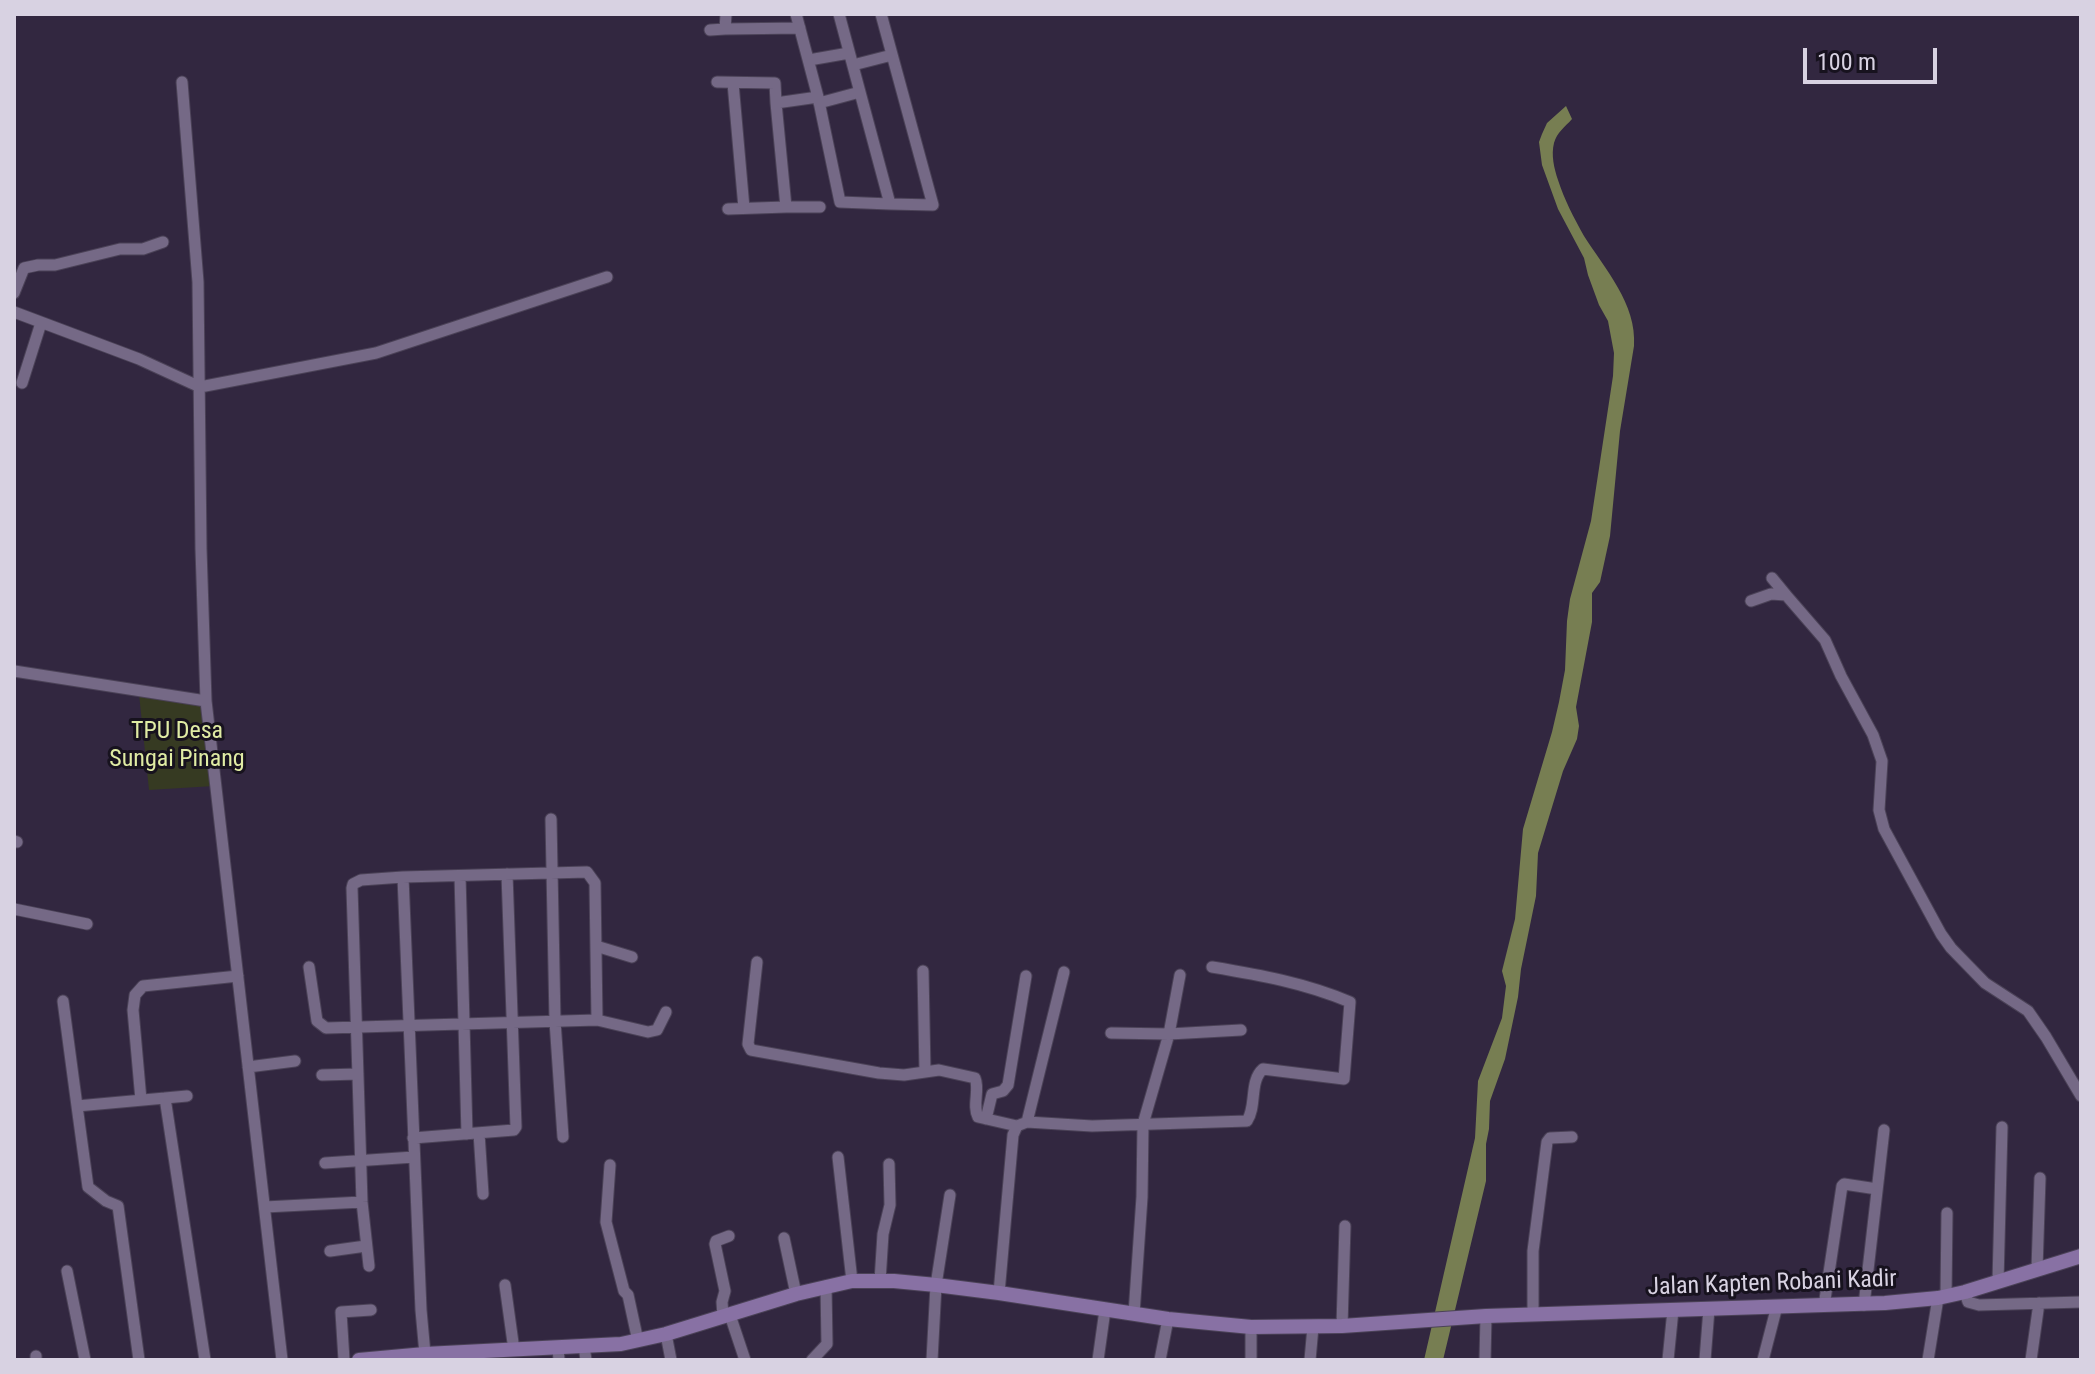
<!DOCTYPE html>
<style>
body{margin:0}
#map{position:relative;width:2095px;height:1374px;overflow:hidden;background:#322740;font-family:"Roboto Condensed",sans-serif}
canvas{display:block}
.frame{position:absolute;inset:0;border:16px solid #d8d2e2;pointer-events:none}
.scale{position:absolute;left:1803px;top:48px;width:134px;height:36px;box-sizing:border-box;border:4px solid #d8d2e2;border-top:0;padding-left:10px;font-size:24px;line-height:28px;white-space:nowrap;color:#d8d2e2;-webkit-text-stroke:6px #17121e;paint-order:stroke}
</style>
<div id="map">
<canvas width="2095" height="1374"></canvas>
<div class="frame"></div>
<div class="scale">100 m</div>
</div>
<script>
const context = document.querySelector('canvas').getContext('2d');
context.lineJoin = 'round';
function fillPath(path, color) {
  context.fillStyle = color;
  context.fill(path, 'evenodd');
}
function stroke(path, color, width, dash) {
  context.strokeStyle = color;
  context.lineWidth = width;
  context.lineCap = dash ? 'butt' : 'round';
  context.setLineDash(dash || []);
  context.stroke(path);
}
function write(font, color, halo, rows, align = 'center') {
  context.font = font + ' "Roboto Condensed",sans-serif';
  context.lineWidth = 6;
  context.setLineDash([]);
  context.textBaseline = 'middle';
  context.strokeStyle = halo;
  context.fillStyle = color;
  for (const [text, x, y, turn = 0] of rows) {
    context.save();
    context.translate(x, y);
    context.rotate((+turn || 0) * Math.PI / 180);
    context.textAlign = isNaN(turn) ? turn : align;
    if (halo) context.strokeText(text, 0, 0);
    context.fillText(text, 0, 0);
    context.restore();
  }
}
fillPath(new Path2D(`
 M139,694L204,705L214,786L149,790Z`), '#363a22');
fillPath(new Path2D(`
 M1566,106L1572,119C1565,127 1557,132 1554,143C1551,155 1554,168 1558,180C1564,199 1574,218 1584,236C1605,269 1637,304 1634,346L1620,431L1610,536L1600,582L1592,593V622L1576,707L1579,726L1577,739L1563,771L1538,853L1536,896L1521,969L1518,997L1505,1059L1490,1101L1489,1129L1486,1144V1181L1443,1360H1424L1475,1138L1478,1081L1502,1018L1506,986L1502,971L1515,919L1523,829L1552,732L1559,702L1565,670L1567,621L1570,599L1591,521L1613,376L1614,353L1608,321L1599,305L1588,275L1584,258L1558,209L1542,165L1539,142L1542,134L1547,123Z`), '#777e52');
const street = new Path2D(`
 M726,14L725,29L800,28
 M796,14L818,97L840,202L890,204
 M839,14L890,204L933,205L881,14
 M710,30L725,29
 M809,60L849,53
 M853,65L892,55
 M182,82L198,282L201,549L206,701L282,1360
 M717,82L775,83L776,103L818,97
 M733,83L744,208
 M776,103L786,207H820
 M819,103L860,92
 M728,209L786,207
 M14,293L24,268L38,265H55L120,249H143L163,242
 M14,312L139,359L200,387L376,353L607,277
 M22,383L41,323
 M1772,578L1786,595
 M1751,601L1771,594L1786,595L1825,640L1841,676L1873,735L1882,761L1879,810L1884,829L1941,934L1951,948L1985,983L2028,1011L2046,1037L2081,1096
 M14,671L206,701
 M551,819L555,1021L563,1137
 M14,841L17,842
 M460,876L467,1134
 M403,877L421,1310L425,1354
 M14,909L87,924
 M596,946L632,957
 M757,962L748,1044L751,1050L879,1073L904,1075L939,1070L975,1078C980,1090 972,1105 978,1117L1017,1126
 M309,967L317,1021L326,1028L597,1020L648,1032L657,1030L666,1012
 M923,971L925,1071
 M63,1001L77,1106L187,1096
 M1111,1033L1169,1034L1241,1030
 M248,1067L295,1061
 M322,1075L358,1074
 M165,1098L205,1360
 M141,1100L133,1010L135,995L143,986L238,976
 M77,1106L88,1187L106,1201L118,1206L139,1360
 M986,1119L992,1094L1003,1091L1008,1085L1026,976
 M1027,1122L1064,972
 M479,1133L483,1194
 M413,1138L514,1130L516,1127L507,874
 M838,1157L852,1281
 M325,1163L414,1157
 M610,1165L606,1222L624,1291L628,1295L638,1341
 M265,1207L362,1202
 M784,1238L796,1294
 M330,1251L366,1246
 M369,1266L362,1202L352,888L353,884L361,880L403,877L587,872L595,883L597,1020
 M2037,1269L2040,1178
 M67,1271L85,1360
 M880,1281L883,1234L890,1205L889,1164
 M1998,1282L2002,1127
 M505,1285L514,1350
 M1965,1292L1968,1302L1979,1305L2081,1302
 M999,1293L1013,1135L1017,1126L1027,1122L1092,1126L1247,1121C1257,1106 1249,1081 1263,1069L1344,1079L1350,1002C1305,983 1260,975 1212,967
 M1946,1296L1947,1213
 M1864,1305L1884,1130
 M1824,1306L1842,1186L1844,1184L1877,1189
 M1134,1314L1142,1197L1143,1124L1169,1034L1180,975
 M730,1315L745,1360
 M1533,1315V1251L1547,1142L1550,1138L1572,1137
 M723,1316L722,1302L725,1291L715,1244L716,1241L729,1236
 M1342,1326L1345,1226
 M1251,1327V1360
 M666,1334L671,1360
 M584,1346L586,1360
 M558,1347L559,1360
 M36,1356V1360
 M344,1360L341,1312L371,1310
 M812,1360L827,1344L826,1286
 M932,1360L936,1285L950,1195
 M1098,1360L1105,1310
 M1160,1360L1168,1319
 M1310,1360L1313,1327
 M1485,1360L1486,1316
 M1668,1360L1673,1310
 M1705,1360L1709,1309
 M1763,1360L1777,1306
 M1928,1360L1938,1298
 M2031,1360L2039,1303`);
const secondary = new Path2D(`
 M359,1360L425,1354L621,1344L666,1334L796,1294L852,1281H894L936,1285L999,1293L1168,1319L1251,1327L1342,1326L1486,1316L1885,1303L1938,1298L1965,1292L2081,1256`);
stroke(street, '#4b4257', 13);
stroke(secondary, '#4b4257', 16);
stroke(street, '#756986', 11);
stroke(secondary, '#8871a4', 14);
write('24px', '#e0eca4', '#17121e', [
 ["TPU Desa",177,732],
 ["Sungai Pinang",177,760]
]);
write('24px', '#d8d2e2', '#17121e', [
 ["Jalan Kapten Robani Kadir",1772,1284,-2]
]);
</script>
